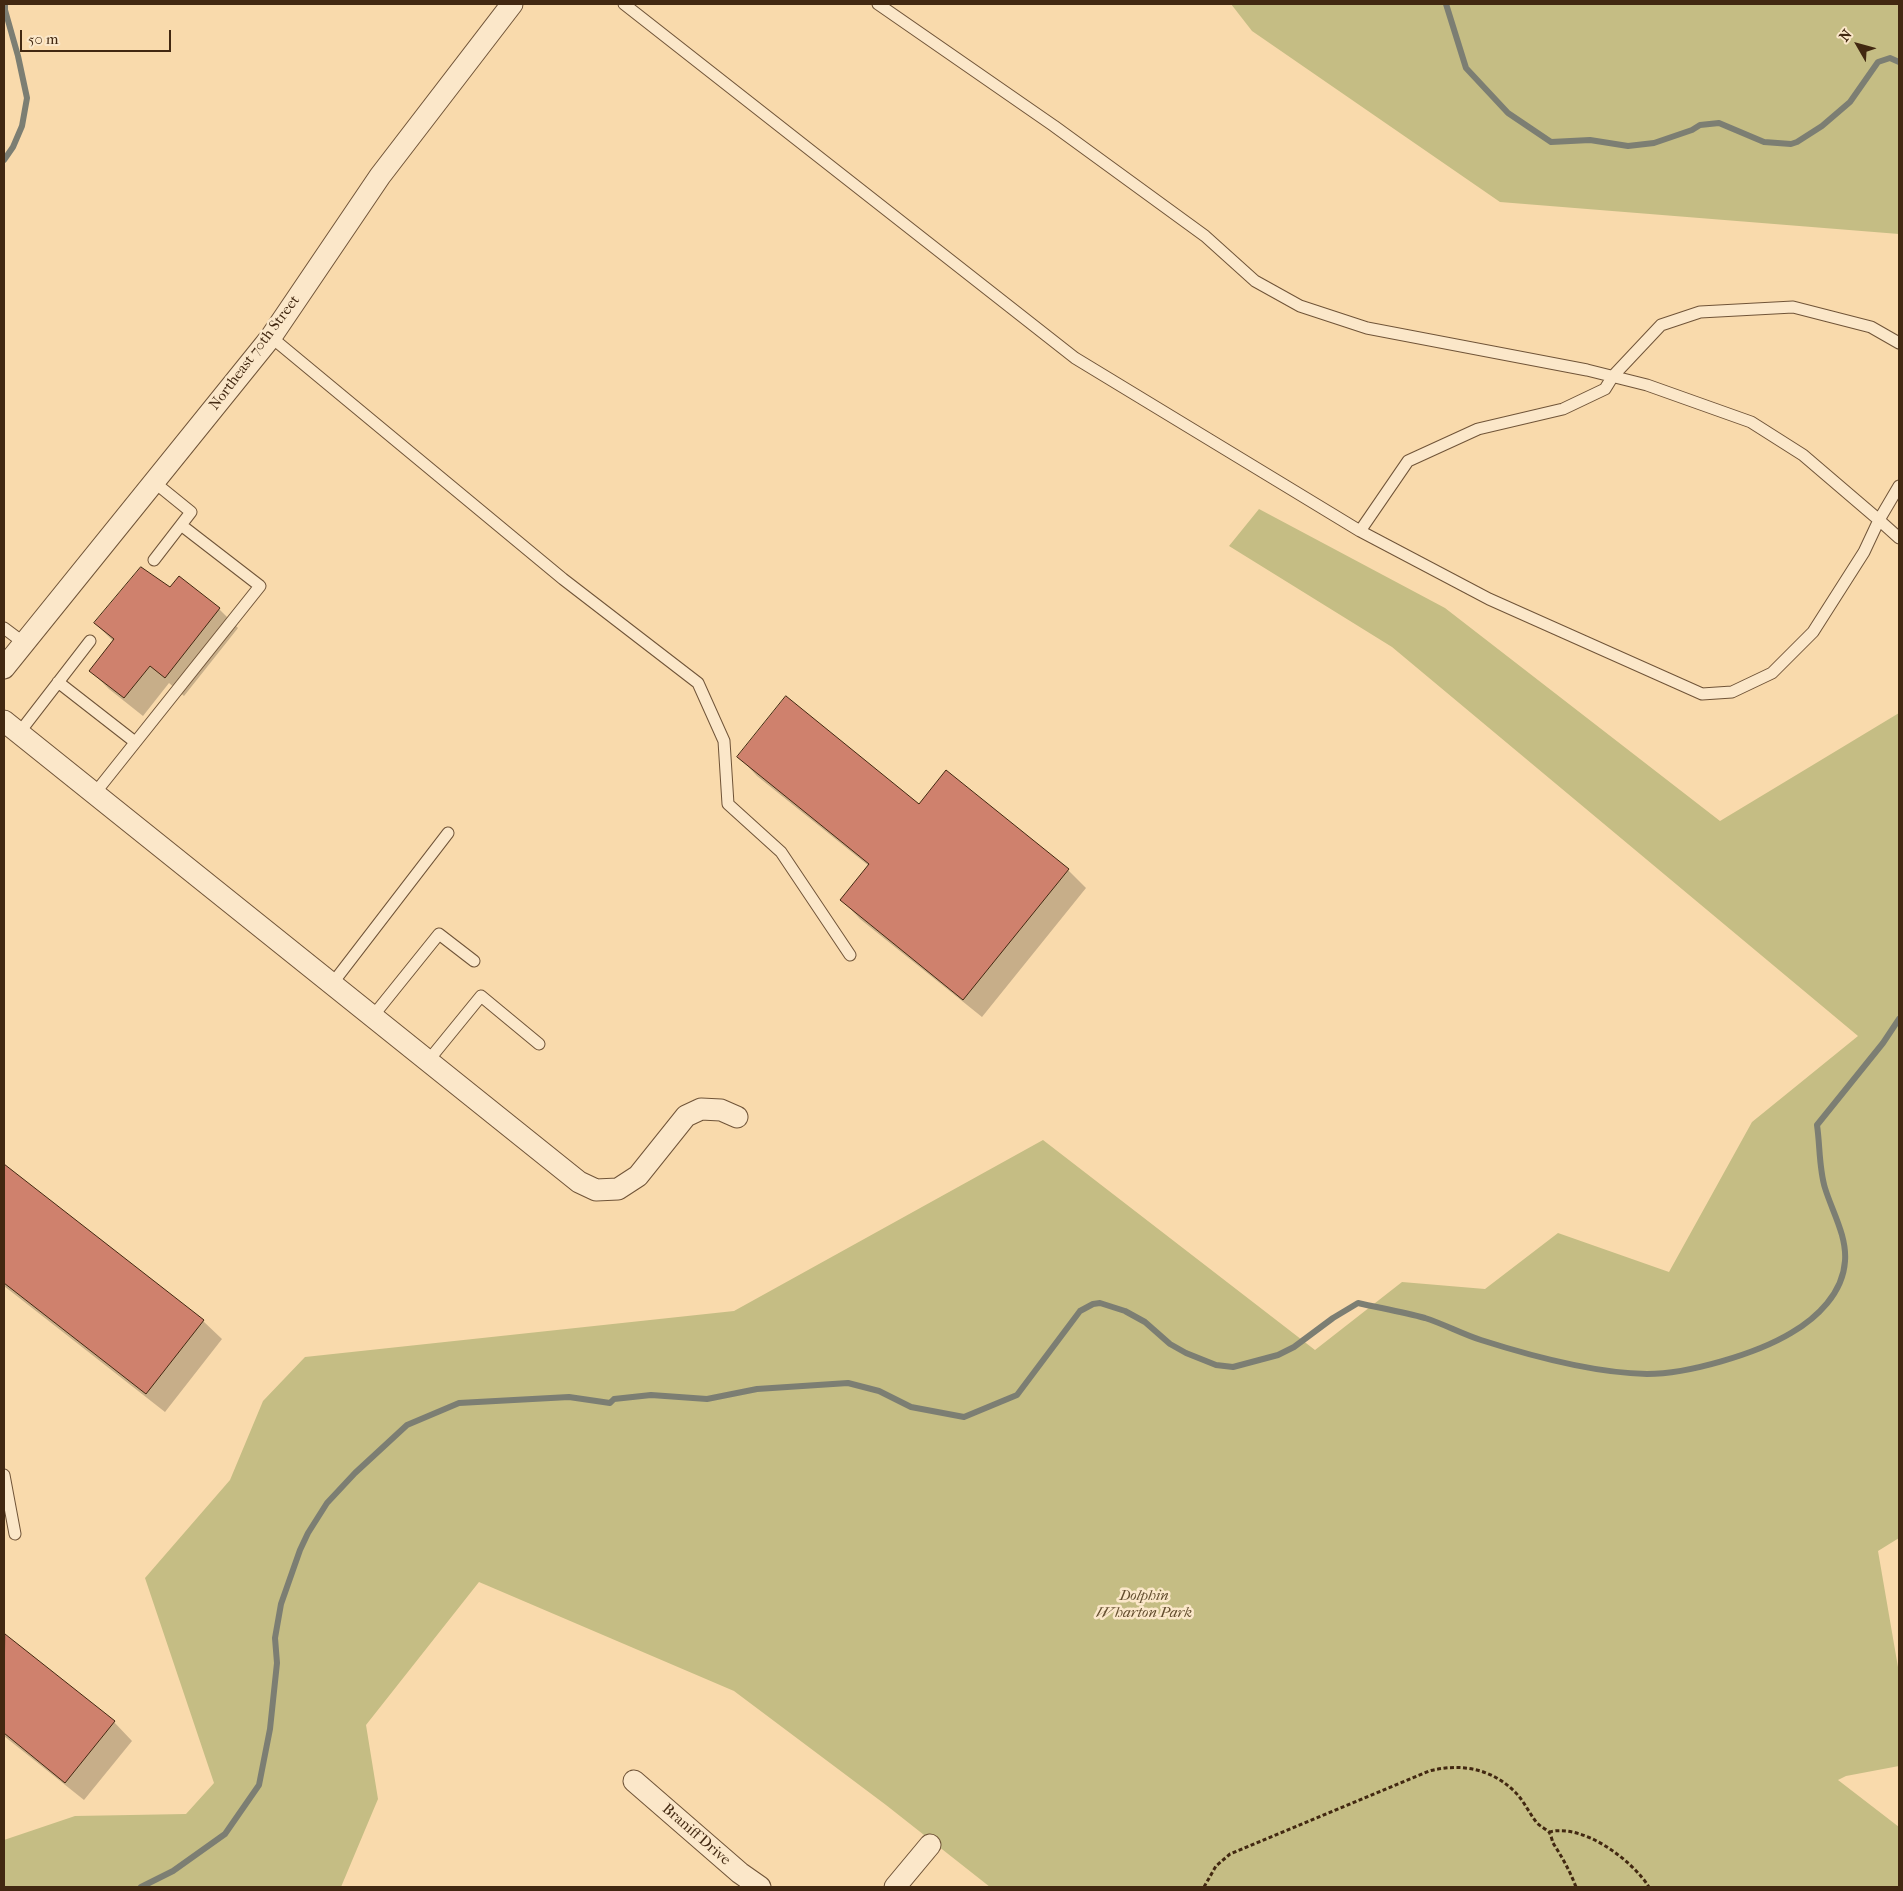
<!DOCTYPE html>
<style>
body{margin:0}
#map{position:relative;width:1903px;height:1891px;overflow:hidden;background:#f9daac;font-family:"IM FELL French Canon",serif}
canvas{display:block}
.frame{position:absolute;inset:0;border:5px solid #422811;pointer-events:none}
.north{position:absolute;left:1833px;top:20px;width:50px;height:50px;-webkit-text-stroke:4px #fbe7c9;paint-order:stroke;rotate:308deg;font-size:14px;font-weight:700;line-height:20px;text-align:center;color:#422811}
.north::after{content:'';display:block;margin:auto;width:18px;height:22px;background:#422811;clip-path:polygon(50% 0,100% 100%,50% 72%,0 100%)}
.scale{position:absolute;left:20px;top:30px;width:151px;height:22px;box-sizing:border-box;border:2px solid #422811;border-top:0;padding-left:6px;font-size:15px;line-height:18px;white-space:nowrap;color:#422811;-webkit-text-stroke:4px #fbe7c9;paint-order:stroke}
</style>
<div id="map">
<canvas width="1903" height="1891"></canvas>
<div class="frame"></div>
<div class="north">N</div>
<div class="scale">50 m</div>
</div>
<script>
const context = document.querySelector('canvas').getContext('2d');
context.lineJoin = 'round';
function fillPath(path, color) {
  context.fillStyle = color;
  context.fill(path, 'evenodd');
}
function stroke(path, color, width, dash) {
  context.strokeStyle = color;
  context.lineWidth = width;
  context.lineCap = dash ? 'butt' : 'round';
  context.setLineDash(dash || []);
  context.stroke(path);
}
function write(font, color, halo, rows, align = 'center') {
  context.font = font + ' "IM FELL French Canon",serif';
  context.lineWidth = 5;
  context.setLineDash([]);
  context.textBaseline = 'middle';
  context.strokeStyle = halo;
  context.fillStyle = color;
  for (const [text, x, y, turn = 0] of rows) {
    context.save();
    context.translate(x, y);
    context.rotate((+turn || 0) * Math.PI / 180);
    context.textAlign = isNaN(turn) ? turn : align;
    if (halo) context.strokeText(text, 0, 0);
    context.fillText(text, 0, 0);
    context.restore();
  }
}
fillPath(new Path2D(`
 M1231,4H1899V234L1500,202L1252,31Z
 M1259,509L1445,608L1720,821L1899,713V1538L1878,1551L1899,1673V1766L1846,1776L1838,1780L1899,1827V1887H990L886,1805L734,1691L479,1582L366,1725L378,1799L341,1887H4V1840L75,1816L186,1814L214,1783L145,1578L230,1480L263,1401L305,1357L734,1311L1043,1140L1315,1350L1402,1282L1485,1289L1558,1233L1669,1272L1752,1122L1858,1036L1392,647L1229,546Z`), '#c5bd84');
fillPath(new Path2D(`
 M179,578L219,609L238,628L184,696L169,683L143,716L109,689L90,670L113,641L95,623L170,589Z
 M739,757L919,806L1068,870L1086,888L982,1017L860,919L842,900L869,866L757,776Z
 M4,1166L203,1321L222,1339L165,1412L4,1286Z
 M5,1636L114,1722L132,1741L84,1800L4,1736V1638Z`), '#0003');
stroke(new Path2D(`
 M1446,4L1466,68L1508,113L1551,142L1590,140L1628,146L1654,143L1692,130L1700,125L1719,123L1764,142L1791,144L1797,142L1822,126L1850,102L1878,62L1890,58L1899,62
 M4,160L13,147L22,126L27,98L18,56L5,10V4
 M141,1887L173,1871L225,1834L259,1785L270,1729L277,1663L275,1638L281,1604L300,1550L308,1533L327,1503L355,1473L407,1425L459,1403L569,1397L610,1403L614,1399L651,1395L707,1399L757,1389L848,1383L879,1391L911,1407L964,1417L1017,1395L1080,1311L1093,1304L1100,1303L1125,1311L1145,1322L1170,1344L1186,1353L1216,1365L1233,1367L1278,1355L1294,1347L1333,1318L1358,1303C1380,1308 1403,1312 1425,1318C1444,1324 1462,1334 1481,1340C1531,1356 1594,1373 1647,1374C1688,1374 1756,1354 1791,1333C1817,1318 1843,1293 1845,1261C1847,1236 1832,1211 1825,1188C1819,1169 1820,1145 1817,1125L1883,1043L1899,1019`), '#7c7e73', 6);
const building = new Path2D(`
 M141,567L170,587L179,576L220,608L165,678L150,666L124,698L89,671L114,639L94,623Z
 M786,696L919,804L946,770L1069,869L963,1000L840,900L869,864L737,757Z
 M4,1164L204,1320L146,1394L4,1283Z
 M5,1634L115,1721L65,1783L4,1733Z`);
fillPath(building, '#cf816d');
stroke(building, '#422811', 1);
const service = new Path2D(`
 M624,4L1075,358L1360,531L1489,599L1702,694L1732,692L1772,673L1813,632L1864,552L1879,520L1803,455L1751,422L1647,385L1587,370L1367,328L1300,306L1255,281L1205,236L1054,126L878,4
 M271,337L563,579L698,683L724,741L728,804L781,852L850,955
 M1899,486L1879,520L1899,538
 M1360,531L1408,461L1478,429L1563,409L1605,389L1613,376L1661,325L1700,312L1793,307L1871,327L1899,343
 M154,560L181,525
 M4,628L24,643
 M58,682L135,742
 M19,733L90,641
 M95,793L260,586L181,525L191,512L154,482
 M332,984L448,833
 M373,1016L439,934L474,961
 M428,1061L481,996L539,1044
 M4,1475L15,1534`);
const minor = new Path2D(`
 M4,668L271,337L380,176L512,4
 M4,721L579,1182L596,1190L618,1189L638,1176L686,1116L701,1109L721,1110L737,1117
 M634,1781L740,1873L760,1887
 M895,1887L930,1845`);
stroke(service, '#705438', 13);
stroke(minor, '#705438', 23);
stroke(new Path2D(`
 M1549,1832C1583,1823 1632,1860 1649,1887
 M1204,1887L1216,1866L1230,1854L1429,1771C1460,1763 1491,1768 1515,1792C1524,1801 1529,1813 1537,1823C1541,1827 1546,1829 1549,1832C1551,1835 1552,1840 1553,1843C1562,1857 1570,1871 1576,1887`), '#422811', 3, [4, 2.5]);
stroke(service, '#fbe7c9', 11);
stroke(minor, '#fbe7c9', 21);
write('15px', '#422811', '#fbe7c9', [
 ["Northeast 70th Street",255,353,-53],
 ["Braniff Drive",696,1835,41]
]);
write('italic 15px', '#634d2e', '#fbe7c9', [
 ["Dolphin",1144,1596],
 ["Wharton Park",1144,1613]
]);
</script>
